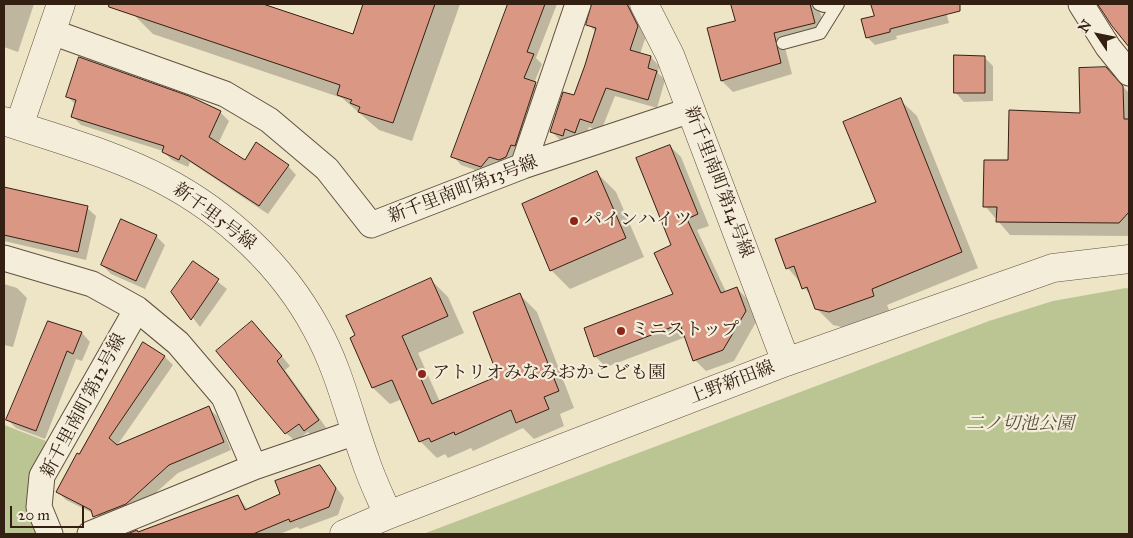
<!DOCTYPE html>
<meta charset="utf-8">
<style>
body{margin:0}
#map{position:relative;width:1133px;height:538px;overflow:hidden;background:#eee4c6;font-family:"IM FELL Great Primer",serif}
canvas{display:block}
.frame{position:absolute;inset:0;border:5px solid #342013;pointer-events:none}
.north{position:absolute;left:1073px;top:10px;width:50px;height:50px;-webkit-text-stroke:4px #f4edda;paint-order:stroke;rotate:304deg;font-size:14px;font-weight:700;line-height:20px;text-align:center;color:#342013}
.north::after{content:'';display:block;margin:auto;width:18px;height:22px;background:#342013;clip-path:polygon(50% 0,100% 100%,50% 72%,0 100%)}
.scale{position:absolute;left:10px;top:506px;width:74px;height:22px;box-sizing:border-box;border:2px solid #342013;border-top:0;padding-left:6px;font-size:15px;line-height:18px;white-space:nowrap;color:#342013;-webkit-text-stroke:4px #f4edda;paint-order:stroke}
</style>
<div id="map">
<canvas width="1133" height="538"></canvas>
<div class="frame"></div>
<div class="north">N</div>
<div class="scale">20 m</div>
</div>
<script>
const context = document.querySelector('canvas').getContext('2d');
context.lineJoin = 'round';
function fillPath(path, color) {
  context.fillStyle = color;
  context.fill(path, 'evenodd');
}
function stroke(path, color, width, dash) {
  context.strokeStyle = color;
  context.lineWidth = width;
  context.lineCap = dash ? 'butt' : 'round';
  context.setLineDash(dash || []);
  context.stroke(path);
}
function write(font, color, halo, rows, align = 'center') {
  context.font = font + ' "IM FELL Great Primer","Noto Serif JP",serif';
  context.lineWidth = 4.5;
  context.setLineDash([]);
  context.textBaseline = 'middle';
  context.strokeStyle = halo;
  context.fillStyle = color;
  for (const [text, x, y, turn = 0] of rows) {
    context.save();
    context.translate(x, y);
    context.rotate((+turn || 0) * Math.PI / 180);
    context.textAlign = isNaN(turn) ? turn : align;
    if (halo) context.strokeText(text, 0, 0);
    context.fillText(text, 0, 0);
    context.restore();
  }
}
fillPath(new Path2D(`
 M1126,288L1129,289V534H423L989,321L1053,301Z
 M4,425L46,441L36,465L28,504L36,534H4Z`), '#bbc493');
fillPath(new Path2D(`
 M4,4H34L18,52L4,47Z
 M138,4H259L353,36L365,4H460L412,141L379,130L342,98L153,34L134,15Z
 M509,4H557L536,58L542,64L534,83L544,92L523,154L490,175L461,165L453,156Z
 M592,4H628L646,36L640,54L651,57L659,66L658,73L665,80L657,108L615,96L601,131L589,127L584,141L572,144L560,140L551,131L574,96L586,65L596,32L588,24Z
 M732,4H818L826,34L784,44L792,74L733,92L722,81L709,29L736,21Z
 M873,4H944L949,23L896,36L897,39L875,45L867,37L876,16Z
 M1100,4H1129V45L1100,5Z
 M984,57L993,66V101L964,102L956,93Z
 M1118,81L1129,93V236L1010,235L985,206L1009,162L1081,114Z
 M67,96L220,112L229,121L218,144L245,162L288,166L296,175L268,214L190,162L188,167L172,160L163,151L81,125L73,117L76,105Z
 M900,100L917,116L978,268L887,305L890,312L846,328L833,325L816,308L812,297L788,268L777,240L877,203Z
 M670,146L681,157L709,226L697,230L726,292L737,288L748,300L756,322L734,361L706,371L695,360L686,337L606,367L595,356L674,295Z
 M597,173L616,192L644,257L570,289L551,270Z
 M4,188L87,208L96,216L86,260L4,241Z
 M156,236L165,245L145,289L111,274L102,265Z
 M193,262L227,289L200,327L173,292Z
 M431,280L448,297L464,333L418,353L440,402L499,376L520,295L537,312L574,408L560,414L564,426L534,439L523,428L473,451L471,448L448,458L445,454L437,458L420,441L402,399L390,404L373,388L352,338Z
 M4,284L17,288L27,298L13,347L4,345Z
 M48,322L82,333L90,342L82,361L76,359L45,439L16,428L7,419Z
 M261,331L290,366L285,370L327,429L314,439L308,432L295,441L286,433Z
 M143,344L165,357L173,365L116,447L208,408L217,416L231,450L178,473L134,512L105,519L66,500L58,492Z
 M320,466L344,498L338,515L300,529L297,527L280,534H133L238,496L248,510L282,495Z`), '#0003');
const building = new Path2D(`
 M109,4H263L353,34L363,4H435L393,123L358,112L360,107L350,103L352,100L337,95L340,85L109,7Z
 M508,4H545L527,52L534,54L524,78L536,82L515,146L511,145L506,157L499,160L489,157L481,167L451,157Z
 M592,4H627L638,26L630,50L651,56L648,68L657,71L648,100L606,88L592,123L580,119L575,133L565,129L563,136L550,132L563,92L574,95L585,65L596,28L586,25Z
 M731,4H810L815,23L774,33L781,63L721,81L707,28L735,21Z
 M871,4H960V11L890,29V32L866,38L861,19L874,16Z
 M1098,4H1129V47L1112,26Z
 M954,55L985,56V93H954Z
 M79,57L189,96L221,111L209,137L245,160L256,142L289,165L259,206L181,155L179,160L162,152L164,146L71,117L76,100L66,97Z
 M1106,67L1123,86L1124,119H1129V212L1119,223L996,222L997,207H983L984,160H1008L1009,110L1080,113L1079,68Z
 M901,98L962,252L872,289L874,296L829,312L815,309L807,287L802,289L794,266L786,269L775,239L876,202L843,122Z
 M670,145L698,214L687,219L721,293L737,287L746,311L723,350L693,361L680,324L594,357L584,328L673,294L654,253L671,245L636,158Z
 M597,171L626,238L550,271L522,204Z
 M4,187L88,206L78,252L4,235Z
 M121,219L157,235L136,281L101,265Z
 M193,261L219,279L191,320L171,292Z
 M431,278L448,316L402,336L432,404L498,376L473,312L520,293L559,391L544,397L549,409L516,423L511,410L455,435L454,432L431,442L429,438L419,442L392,380L372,388L350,338L355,335L346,316Z
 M48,321L82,332L73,354L67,351L36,431L6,420Z
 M252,321L282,356L277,361L319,420L304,431L299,424L285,434L216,351Z
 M143,342L165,356L109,438L117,445L209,406L224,442L169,465L126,504L93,517L91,510L56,492L77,453L79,454Z
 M320,465L336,488L329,507L290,522L289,519L253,534H127L137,530L138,532L238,495L245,510L280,494L275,481Z`);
fillPath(building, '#da9784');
stroke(building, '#342013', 1);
const service = new Path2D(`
 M819,4L824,6L829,4
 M783,43L820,33L838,4`);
const minor = new Path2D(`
 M1081,4L1108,47L1129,73
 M52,32L225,94L269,120L327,169L371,225L523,166L691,110
 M523,166L578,4
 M4,258L92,284L137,309L178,343L224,397L254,467L356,432
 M50,534L39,507L42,476L137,309
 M90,534L254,467`);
const tertiary = new Path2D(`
 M644,4L670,55L786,362
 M4,121C57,139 114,154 163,180C226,213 282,265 316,328C339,369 349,415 365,459C371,478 380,496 388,515
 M19,126L61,4
 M344,534L388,515L786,362L1053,268L1129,259`);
stroke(service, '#625140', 14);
stroke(minor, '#625140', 27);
stroke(tertiary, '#625140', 29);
stroke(service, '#f4edda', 12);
stroke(minor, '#f4edda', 25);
stroke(tertiary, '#f4edda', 28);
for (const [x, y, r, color] of [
 [574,221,5,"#8f2418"],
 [621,331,5,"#8f2418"],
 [422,374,5,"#8f2418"]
]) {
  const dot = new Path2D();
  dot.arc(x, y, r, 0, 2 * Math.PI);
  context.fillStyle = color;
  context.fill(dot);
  stroke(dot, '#f4edda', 2);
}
write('18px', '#342013', '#f4edda', [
 ["新千里南町第14号線",718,182,69],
 ["新千里南町第13号線",463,190,-21],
 ["新千里5号線",214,217,37],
 ["上野新田線",732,383,-21],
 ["新千里南町第12号線",84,406,-62]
]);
write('18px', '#342013', '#f4edda', [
 ["パインハイツ",584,221],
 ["ミニストップ",631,331],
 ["アトリオみなみおかこども園",432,374]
], 'left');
write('italic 18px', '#5c5139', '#f4edda', [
 ["二ノ切池公園",1020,425]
]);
</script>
